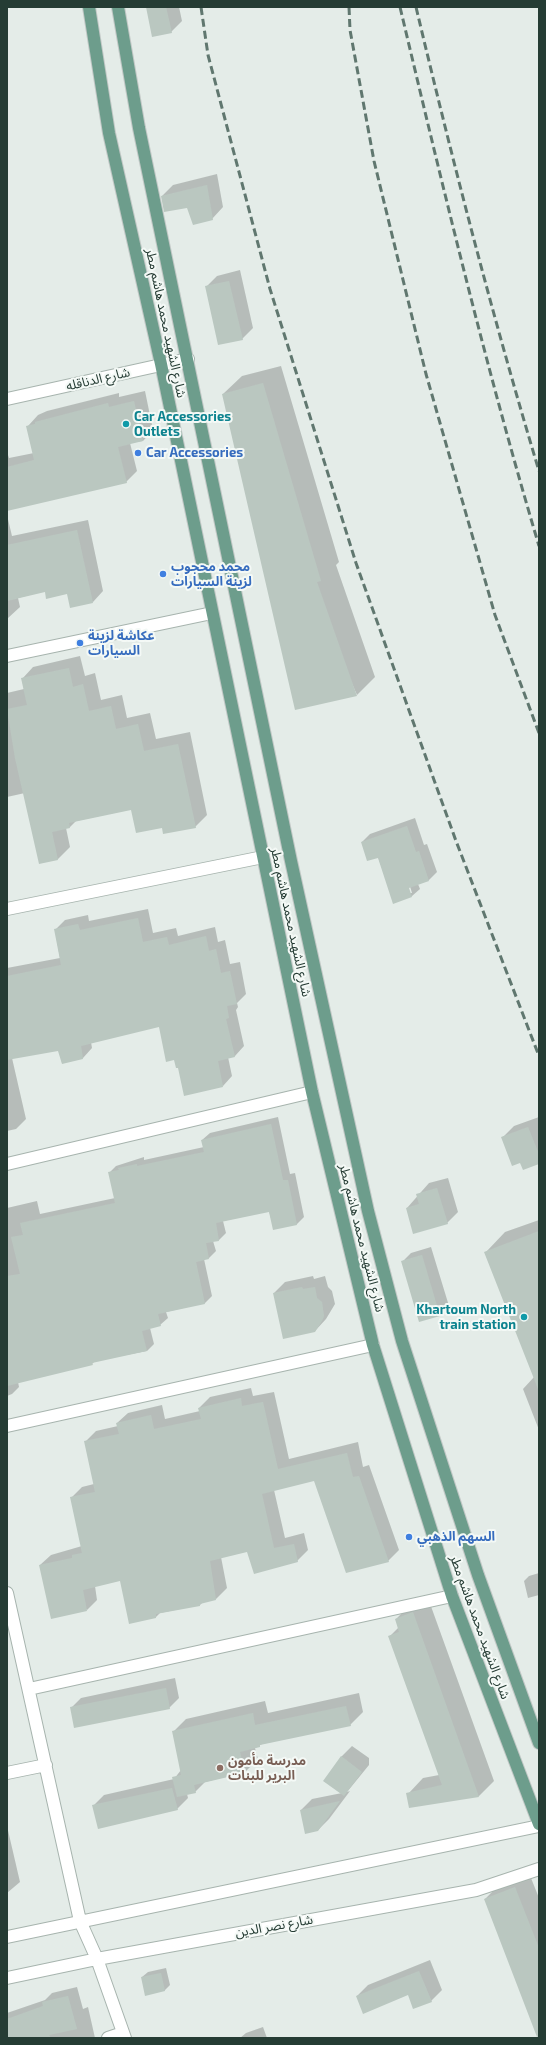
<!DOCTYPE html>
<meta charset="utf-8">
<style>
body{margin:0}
#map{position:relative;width:546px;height:2045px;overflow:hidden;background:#e4ece8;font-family:"Exo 2",sans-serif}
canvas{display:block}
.frame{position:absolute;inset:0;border:8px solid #253c34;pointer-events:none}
</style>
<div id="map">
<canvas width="546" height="2045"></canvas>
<div class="frame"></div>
</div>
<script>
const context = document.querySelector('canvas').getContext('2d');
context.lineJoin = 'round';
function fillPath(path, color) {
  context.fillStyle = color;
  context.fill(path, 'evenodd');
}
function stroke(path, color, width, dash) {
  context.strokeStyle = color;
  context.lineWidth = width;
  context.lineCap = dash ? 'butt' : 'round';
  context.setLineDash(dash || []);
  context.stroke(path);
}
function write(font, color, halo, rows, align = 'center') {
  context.font = font + ' "Exo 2","Noto Sans Arabic",sans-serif';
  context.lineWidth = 4;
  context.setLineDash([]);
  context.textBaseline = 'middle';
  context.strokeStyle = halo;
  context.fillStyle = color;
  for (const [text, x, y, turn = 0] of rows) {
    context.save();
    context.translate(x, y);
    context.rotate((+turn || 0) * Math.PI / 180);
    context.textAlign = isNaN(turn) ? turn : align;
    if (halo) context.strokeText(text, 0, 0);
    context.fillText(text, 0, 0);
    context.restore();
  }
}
fillPath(new Path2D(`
 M147,7H179L182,21L171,32Z
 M217,174L223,207L212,219L162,196L173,185Z
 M240,270L253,328L242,339L206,287L217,276Z
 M281,366L339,562L336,565L375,677L357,695L223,394L242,376Z
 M145,391L153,430L143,441L130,443L137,471L126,482L7,510V452L9,458L34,453L28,426L38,415L47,411L119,393V397Z
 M7,515L12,536L88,520L103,591L93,602L68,593L45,591L18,598L20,607L7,619Z
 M80,656L85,676L95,673L101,700L122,695L127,718L150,713L156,739L190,732L207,815L195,827H163L132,809L76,821L70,827L66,828L70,847L58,859L40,863L25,793L7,797V693L24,689L22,679L33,667Z
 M415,818L424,845L427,844L437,872L429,880L418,884L420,889L412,896L394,902L378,857L362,842L370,834ZM409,883L412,893H410L407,884Z
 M148,909L153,933L176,928L178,936L215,927L218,942L225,940L230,964L240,962L246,994L237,1003L238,1007L236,1010L244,1046L235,1056L228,1057L232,1076L223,1086L179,1066L159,1026L91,1042L92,1048L83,1058L62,1063L59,1050L12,1058L26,1119L16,1129L7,1131V968L60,958L55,930L65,920L88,915L89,921Z
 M278,1117L290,1174L295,1173L304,1217L297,1224L274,1229L269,1211L223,1221L226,1233L219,1240L213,1241L216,1251L209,1258L204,1259L212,1296L205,1303L166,1312L168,1318L160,1325L150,1328L154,1344L147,1351L95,1361L92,1364L18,1382L19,1387L12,1394L7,1396V1208L37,1201L40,1214L115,1198L109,1173L116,1166L144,1157V1160L204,1147L202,1140L210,1133Z
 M539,1117V1163L521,1162L503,1137L514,1126Z
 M448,1178L458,1212L447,1223L407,1208L429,1183Z
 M539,1220V1430L523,1389L534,1377L486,1252L505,1232Z
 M431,1247L449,1306L440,1315L420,1321L402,1262L411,1253Z
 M313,1276L314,1279L325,1276L328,1287L332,1291L335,1304L326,1319L315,1331L274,1293L285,1282Z
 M251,1388L253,1396L274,1392L289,1459L358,1442L363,1467L369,1465L399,1550L388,1561L314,1480L274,1490L285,1538L304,1533L308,1550L297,1561L248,1551L221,1557L227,1588L216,1599L203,1602L200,1605L160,1613L156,1617L121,1580L95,1586L97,1600L87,1610L40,1565L51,1555L82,1546L71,1498L82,1487L94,1484L85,1442L96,1431L118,1426L117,1423L128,1413L162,1405L165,1419L200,1411L199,1408L210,1397Z
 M539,1573V1595L528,1598L524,1581L529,1576Z
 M428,1598L494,1781L479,1796L410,1806L408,1794L423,1778L439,1775L390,1636L399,1627L396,1619L411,1604Z
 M175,1678L179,1698L169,1708H71L81,1698Z
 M359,1693L363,1712L350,1725L262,1744L255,1748L258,1759L245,1772L205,1782L195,1792L187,1794L188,1798L177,1809L93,1806L104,1795L174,1779L181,1770L173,1732L186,1719L265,1701L268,1713Z
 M352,1746L369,1758V1765L347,1792L350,1791L329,1819L318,1830L301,1810L312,1799L342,1793L341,1757Z
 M7,1826L20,1882L7,1893Z
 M529,1873L539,1898V2019L485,1899L499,1885Z
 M430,1960L442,1990L431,2001L408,1994L357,1996L368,1985Z
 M166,1968L170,1985L164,1991L142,1977L148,1972Z
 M77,1987L83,2009L88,2007L95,2038H7V2013L45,2000L52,1993Z
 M263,2027L267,2038H240L246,2033Z`), '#0003');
fillPath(new Path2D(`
 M146,7H166L172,33L152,37Z
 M207,185L213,220L193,225L187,208L164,212L161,196Z
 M229,281L243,340L218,345L205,286Z
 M263,383L321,581L317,582L357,696L295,710L222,394Z
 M134,401L143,441L118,447L127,483L7,511V467L34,460L26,426L35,424V422L108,403L109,407Z
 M77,530L93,603L70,608L67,594L46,599L45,592L7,601V545Z
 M69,668L73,687L83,684L89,711L111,706L116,729L138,724L144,751L178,744L196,828L163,834L162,828L136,833L131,810L69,823L70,828L52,832L58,860L39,864L15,758L7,709L27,705L21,678Z
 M407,826L416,852L419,851L429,881L409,888L412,897L393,904L378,858L367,861L361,842Z
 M138,918L143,942L167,937L169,945L206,936L209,951L216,949L221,973L230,971L237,1004L227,1006L229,1018L226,1019L235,1057L218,1061L223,1087L184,1096L178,1068H176L174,1060L166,1062L159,1027L81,1046L83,1059L62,1064L58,1051L7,1060V976L61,965L54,929L78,924L80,930Z
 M271,1124L283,1180H288L297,1225L273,1230L269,1212L216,1223L219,1241L206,1243L209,1259L196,1262L205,1304L158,1314L161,1326L142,1331L147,1351L92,1363L93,1365L7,1386V1276L20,1274L11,1237L23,1235L20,1223L115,1203L108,1172L119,1170L118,1168L137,1164V1166L204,1152L201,1140Z
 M528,1127L539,1154V1164L523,1170L520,1163L512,1166L501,1137Z
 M437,1188L448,1224L413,1234L406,1208L419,1204L416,1194Z
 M539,1231V1389H538L484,1252Z
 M422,1255L440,1316L419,1322L401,1261Z
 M302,1287L303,1289L315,1287L317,1298L322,1302L324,1316L322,1321L315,1332L283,1339L273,1293Z
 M241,1398L242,1406L263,1402L278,1469L347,1453L353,1477L359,1476L389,1562L346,1573L314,1481L262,1494L274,1548L294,1544L298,1562L254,1574L247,1552L210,1561L216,1600L200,1604V1606L156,1614V1618L129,1624L120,1581L83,1590L87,1611L51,1619L39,1565L72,1558V1555L82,1553L70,1497L95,1492L84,1441L119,1434L116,1423L151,1415L154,1429L201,1419L198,1408Z
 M413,1612L479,1797L409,1808L406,1793L442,1785L388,1636L399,1632L395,1619Z
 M166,1688L170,1709L74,1728L70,1707Z
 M346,1706L351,1726L260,1745V1747L240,1752L245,1773L194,1785L196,1793L177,1797L172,1777L181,1775L172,1731L253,1713L255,1725Z
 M341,1756L362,1772L344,1796L323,1781Z
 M172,1788L178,1810L98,1829L92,1805Z
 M340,1801L318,1831L305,1834L300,1810Z
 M515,1887L539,1948V2036L537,2037L484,1899Z
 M419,1971L432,2002L413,2009L408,1995L363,2014L356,1996Z
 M161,1973L165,1991L145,1996L141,1977Z
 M68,1996L77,2029L49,2035L51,2038H7V2019L43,2006L42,2002Z`), '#bac7c0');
const minor = new Path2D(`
 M7,399L188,359
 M7,656L212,613
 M7,909L263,857
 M7,1164L312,1092
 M7,1426L373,1345
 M7,1593L80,1921L97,1959L125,2038
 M29,1689L452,1596
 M7,1773L46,1765
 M7,1937L539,1826
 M7,1978L97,1959L476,1890L539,1869
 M108,2038L123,2033`);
const major = new Path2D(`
 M89,7L109,133L161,364L312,1092L373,1345L452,1596L539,1824
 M118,7L139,128L291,861L368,1211L402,1341L478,1575L539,1743`);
stroke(minor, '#a7b4ae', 14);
stroke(major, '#c2c8c6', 14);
stroke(minor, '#fff', 12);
stroke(major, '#6d9d8c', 12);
stroke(new Path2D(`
 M201,7L208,55L270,289L356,563L456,841L539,1056
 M349,7L350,30L374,161L426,374L495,615L539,733
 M400,7C443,188 486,368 539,546
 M416,7C453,163 493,318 539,471`), '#60776f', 3, [8, 4]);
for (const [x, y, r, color] of [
 [126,424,4,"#0f9aa8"],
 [138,453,4,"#3f7fe0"],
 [163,574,4,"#3f7fe0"],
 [80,643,4,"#3f7fe0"],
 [524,1317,4,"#0f9aa8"],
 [409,1537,4,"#3f7fe0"],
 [220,1768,4,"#8d6e63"]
]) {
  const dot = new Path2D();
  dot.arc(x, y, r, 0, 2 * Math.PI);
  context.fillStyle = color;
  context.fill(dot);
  stroke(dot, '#f4f9f6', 1.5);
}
write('13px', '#253c34', '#f4f9f6', [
 ["شارع الشهيد محمد هاشم مطر",166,323,78],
 ["شارع الدناقله",98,379,-13],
 ["شارع الشهيد محمد هاشم مطر",291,922,78],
 ["شارع الشهيد محمد هاشم مطر",362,1238,76],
 ["شارع الشهيد محمد هاشم مطر",480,1627,70],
 ["شارع نصر الدين",274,1926,-10]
]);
write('bold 13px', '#0d838f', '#f4f9f6', [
 ["Car Accessories",134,417],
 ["Outlets",134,432],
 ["Khartoum North",516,1310,"right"],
 ["train station",516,1325,"right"]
], 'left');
write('bold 13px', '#366cbe', '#f4f9f6', [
 ["Car Accessories",146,453],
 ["محمد محجوب",171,567],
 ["لزينة السيارات",171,582],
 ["عكاشة لزينة",88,636],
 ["السيارات",88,651],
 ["السهم الذهبي",417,1537]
], 'left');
write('bold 13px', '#785e54', '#f4f9f6', [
 ["مدرسة مأمون",228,1761],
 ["البرير للبنات",228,1776]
], 'left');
</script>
